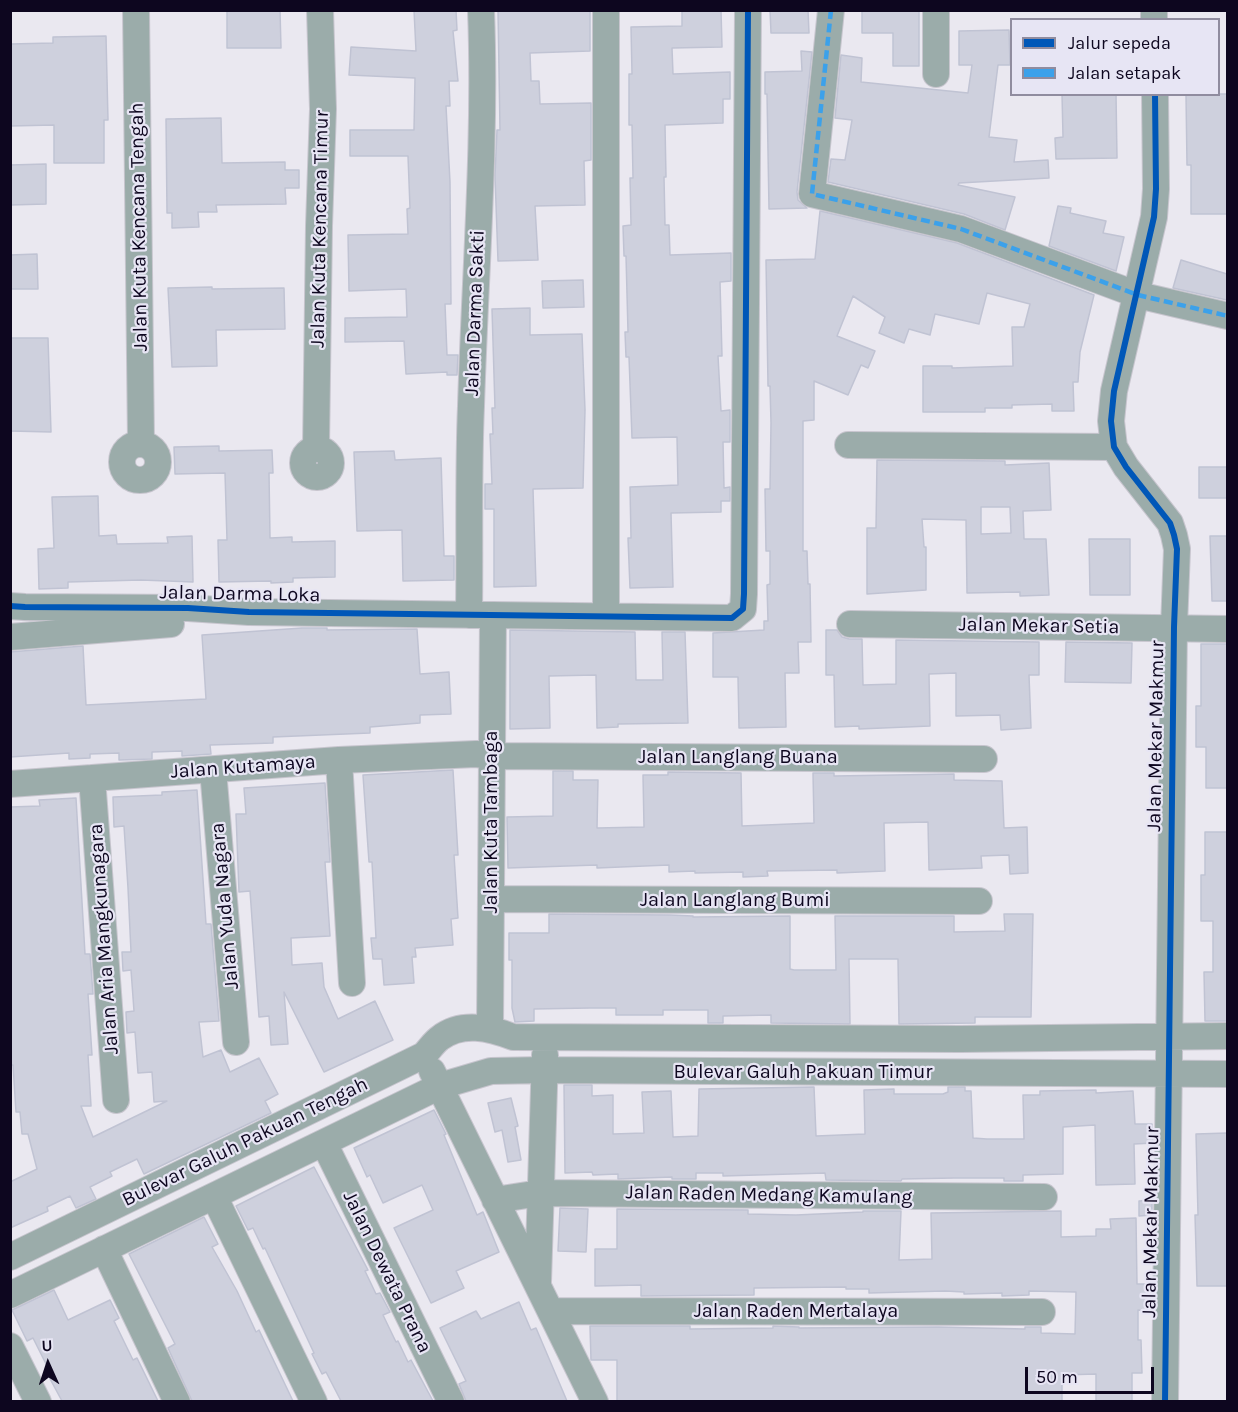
<!DOCTYPE html>
<style>
body{margin:0}
#map{position:relative;width:1238px;height:1412px;overflow:hidden;background:#eae8f0;font-family:Karla,sans-serif}
canvas{display:block}
.frame{position:absolute;inset:0;border:12px solid #0d061f;pointer-events:none}
.legend{position:absolute;left:1010px;top:18px;width:210px;height:78px;box-sizing:border-box;background:#e7e5f4;border:2px solid #908c9f;margin:0;padding:8px 10px;list-style:none;font-size:18px;color:#0d061f}
.legend li{display:flex;align-items:center;gap:12px;height:30px}
.legend b{width:30px;border:2px solid #908c9f}
.north{position:absolute;left:18px;top:1334px;width:60px;height:60px;-webkit-text-stroke:4px #e7e5f4;paint-order:stroke;rotate:357deg;font-size:16px;font-weight:700;line-height:24px;text-align:center;color:#0d061f}
.north::after{content:'';display:block;margin:auto;width:21px;height:27px;background:#0d061f;clip-path:polygon(50% 0,100% 100%,50% 72%,0 100%)}
.scale{position:absolute;left:1025px;top:1367px;width:129px;height:27px;box-sizing:border-box;border:3px solid #0d061f;border-top:0;padding-left:8px;font-size:18px;line-height:21px;white-space:nowrap;color:#0d061f;-webkit-text-stroke:4px #e7e5f4;paint-order:stroke}
</style>
<div id="map">
<canvas width="1238" height="1412"></canvas>
<div class="frame"></div>
<ul class="legend">
<li><b style="height:8px;background:#0057b8"></b>Jalur sepeda</li>
<li><b style="height:8px;background:#3ca1ea"></b>Jalan setapak</li>
</ul>
<div class="north">U</div>
<div class="scale">50 m</div>
</div>
<script>
const context = document.querySelector('canvas').getContext('2d');
context.lineJoin = 'round';
function fillPath(path, color) {
  context.fillStyle = color;
  context.fill(path, 'evenodd');
}
function stroke(path, color, width, dash) {
  context.strokeStyle = color;
  context.lineWidth = width;
  context.lineCap = dash ? 'butt' : 'round';
  context.setLineDash(dash || []);
  context.stroke(path);
}
function write(font, color, halo, rows, align = 'center') {
  context.font = font + ' Karla,sans-serif';
  context.lineWidth = 4.5;
  context.setLineDash([]);
  context.textBaseline = 'middle';
  context.strokeStyle = halo;
  context.fillStyle = color;
  for (const [text, x, y, turn = 0] of rows) {
    context.save();
    context.translate(x, y);
    context.rotate((+turn || 0) * Math.PI / 180);
    context.textAlign = isNaN(turn) ? turn : align;
    if (halo) context.strokeText(text, 0, 0);
    context.fillText(text, 0, 0);
    context.restore();
  }
}
const building = new Path2D(`
 M227,10H280L281,48H227Z
 M414,10H456L457,30L453,31L458,81H449L450,106H446L450,182L451,304H445L447,355H458L457,375H447V372L406,374L404,341L345,342V318L407,317L406,289L349,291L348,235L408,234L407,209L410,208L408,156H350V130H414L415,78L349,75L351,47L416,51Z
 M498,10H590V51L530,53L531,81H539L540,104L591,103V160L584,161L585,205L535,206L538,260L498,261L495,176L497,130H500Z
 M682,10H721L722,47L672,48L673,74L730,72V99H723V123L665,125L666,177H664L665,225H669L670,255L731,253V281L720,282L722,356H718L721,411L730,410V442H723L724,488L730,487V501H721V512L671,513L673,587L630,588L628,538H631L630,487L678,485L677,437L632,438L629,357H626L625,332H628L626,256H624L623,226L631,225L630,178H633L632,125H629V74H632L631,27L682,26Z
 M770,10H808L809,33H771Z
 M862,10H919V66H893V33H862Z
 M1009,30L1010,65H998L989,137L1017,140L1014,162L1048,160L1049,178L959,183L958,185L1015,197L1005,230L964,214L828,182L831,159L845,160L852,120L835,118L841,55L862,58L861,82L968,93L972,65H959V31Z
 M106,36L108,120H104V163H54V125L10,126V44L53,43V37Z
 M801,51L812,52L797,192L798,200L807,208L769,209L767,94H765V72L802,71Z
 M1062,94H1116L1117,158L1056,159L1055,138L1063,137Z
 M1218,94H1227V214H1191V165H1187L1186,95Z
 M221,118L222,163L285,162V170H299V188H285L286,204L216,205L217,212H198L199,227L172,228V213H167L166,119Z
 M46,164V204L10,205V165Z
 M1058,206L1071,208L1070,213L1106,221L1103,233L1124,237L1116,271L1049,246Z
 M820,211L957,243L1094,295L1080,352L1078,382H1073L1074,411H1052V404L1012,405V408H985V412H923V366H952V368L1013,366L1012,327H1024L1030,304L987,293L979,324L935,314L930,335L909,329L904,343L879,333L885,317L853,296L837,336L875,351L868,368L861,365L848,395L814,381V420L803,421V551H807L808,584H810L811,642H798L799,673H785L786,727L739,728L738,677H713V633L764,630V621H768L767,585L770,584V551H766L765,489H770L771,423L770,386H768L766,260L815,259Z
 M37,254L38,289H10V255Z
 M1181,260L1227,274V300L1173,288Z
 M583,280L584,307L543,308L542,281Z
 M212,287V289L284,288L285,329L216,330L217,366L172,367L168,288Z
 M530,308V335L582,334L585,410L583,488L533,489L536,586L494,587V509H485V484H492L490,434H493L492,408H495L492,309Z
 M10,338H48L51,432L10,431Z
 M219,446V451L272,450L273,473H269L270,538L292,537V542L335,541V577L293,578V582L271,583V581L219,582L218,540H227L225,473L175,474L174,447Z
 M394,451L395,460L441,458L444,556H454V580L403,581L402,530L357,531L354,452Z
 M877,460L1005,461V465L1049,463L1051,510L1023,511L1024,539H1046L1049,595L1020,596V592L967,593L966,520L922,519L924,547H926V590L867,594V528H876ZM981,507H1010L1011,533L981,534Z
 M1199,467H1227V498H1199Z
 M98,496L99,536L116,535L117,544L168,543L167,537L192,536L193,582L141,580L68,582V588L39,589L38,549L54,548L52,497Z
 M1210,536H1227V601H1212Z
 M1089,539H1130V595H1090Z
 M302,628H327V630L417,629L420,674L449,672L451,714L420,715V723L370,727V733L273,737V743L210,745L211,754L182,756V751L152,752V759L119,760V753L90,754V758L69,759V753L10,757V652L83,646L86,705L206,699L202,635Z
 M510,630L635,632L636,680H663L662,632H685L688,723L618,724V727L597,728L596,675L549,676L550,728L510,729Z
 M826,630H837L842,637L849,639H862L863,685L896,684V640L1039,642V675H1029L1031,728L1001,730L1000,715L956,716V673L929,674L930,726L859,729V726L835,727L834,675H826Z
 M1066,642L1132,643L1131,683L1065,682Z
 M1201,644H1227V788H1206V747H1196V706H1201Z
 M453,770L458,855H454L458,918L451,919L453,945L415,948L416,957H412L414,983L384,985L382,959H373L371,938H376L372,862H369L363,775Z
 M553,771H573V780H598L597,828L644,827L643,775H668V772L741,773L742,826L814,823L813,773H834V776L954,774V780L1002,781L1004,828L1027,827L1028,873L1010,874L1009,855L981,856L982,868L929,870L928,822L884,823L885,871L837,873V870L767,871L768,876L743,877V872L695,873V871L669,872V865L597,868V865L508,868L507,817L553,816Z
 M325,783L330,862H325L330,936L291,938L292,965L322,963L324,987L338,1019L375,1001L393,1040L324,1072L284,992L288,1044L271,1045L269,1016L259,1017L250,891L239,892L236,814H246L244,788Z
 M197,790L206,924H211L219,1021L199,1022L203,1057L221,1050L230,1072L259,1058L278,1094L265,1101L271,1113L144,1174L137,1159L110,1172L112,1176L90,1187L96,1199L76,1208L70,1196L47,1207L48,1211L10,1228V1182L37,1169L28,1134H22L20,1112H16L13,1065H10V807L40,806L39,800L76,798L85,954H90L93,994H88L92,1055H88L91,1106H81L93,1137L167,1101L154,1102L152,1072L138,1073L135,1032L127,1033L126,1012L134,1011L131,970L123,971L122,952H131L128,888L124,826L114,827L113,797L162,795V792Z
 M1205,832H1227V1021H1205L1204,972H1213V921H1201V875H1205Z
 M549,914L670,915L693,916V917L790,916V969L794,970H836L835,916H954V932L1005,931L1004,914H1033L1031,1017H975V1023L899,1024L898,959H849L850,1024L771,1023V1015L723,1016V1023H708V1010H663V1015H616V1008H590L534,1009V1021L515,1022L512,1008V960H509V933H549Z
 M564,1085H592V1096L613,1095V1134L644,1133L642,1092L671,1091L673,1137L698,1136L699,1089L814,1087L816,1136L865,1134L864,1090L894,1089V1094H943L948,1092V1087H965V1091H971L973,1138L987,1139H1024L1023,1095H1040V1091L1096,1090V1093L1133,1091L1135,1124H1152L1153,1143L1134,1144L1135,1184L1096,1185L1095,1125L1063,1127V1174L1023,1175V1181H1004V1178H954L902,1179L901,1181L826,1180L825,1173L723,1176V1173H696V1179H672V1177L618,1179V1174L593,1175L592,1172L565,1173Z
 M511,1098L518,1126L515,1127L521,1160L508,1162L502,1130L495,1132L488,1103Z
 M434,1110L446,1134L444,1135L477,1215L483,1212L499,1252L456,1271L464,1288L431,1303L394,1228L433,1210L422,1185L383,1203L370,1175L367,1177L354,1148Z
 M1227,1133V1286H1197L1195,1215H1198L1196,1134Z
 M314,1167L368,1270L365,1271L376,1294L380,1293L390,1312L383,1315L396,1342L398,1341L408,1362L411,1360L433,1401H341L326,1372L322,1374L312,1354L314,1353L265,1248L263,1249L253,1228L248,1230L236,1206Z
 M1152,1200V1215L1139,1216V1201Z
 M560,1208L588,1209L586,1252L558,1251Z
 M617,1209L748,1210V1214L796,1215L863,1212V1211H901L899,1260L932,1259L931,1213L1061,1211V1237L1096,1236V1229H1111L1110,1219L1136,1218L1137,1284H1150L1149,1311L1138,1310V1340H1141L1142,1373H1132V1401H1096V1374L1062,1375V1401H617V1360H591L590,1326H690V1329L773,1328V1326L799,1327V1328L938,1327L1025,1329V1327H1041V1333L1075,1334L1076,1292L1029,1291V1295L1002,1296V1293L964,1294V1292L945,1291L869,1293V1289H846V1287L754,1288V1295L641,1296V1285L595,1286V1249H617Z
 M204,1217L218,1244L212,1247L237,1291L256,1332L259,1330L293,1401H192L168,1348L175,1344L129,1254Z
 M54,1290L68,1320L110,1300L119,1318L114,1321L133,1360L137,1358L158,1401H62L49,1377L52,1376L33,1338L27,1341L12,1310Z
 M519,1302L531,1330L536,1328L567,1401H466L459,1384L466,1381L440,1328L476,1311L481,1319Z`);
fillPath(building, '#ced0dd');
stroke(building, '#c0c3d3', 1.5);
const minor = new Path2D(`
 M136,10L141,443
 M831,10L812,194L961,229L1138,295L1228,316
 M1154,10V20
 M936,74V10
 M1155,94L1156,189L1154,217L1114,391L1111,421L1114,447L1126,467L1170,523L1174,535L1177,549L1174,627L1165,1402
 M122 462a18 18 0 1 1 36 0a18 18 0 1 1-36 0Z
 M848,445L1114,447
 M316,448L319,226L323,109L320,10
 M303 463a14 14 0 1 1 28 0a14 14 0 1 1-28 0Z
 M10,606L25,607L188,608L249,612L732,618L743,609L744,594L748,10
 M469,615C470,545 468,475 471,406C475,274 486,142 481,10
 M606,616V10
 M850,624L1228,629
 M10,637L171,624
 M339,760L352,983
 M213,770L236,1042
 M92,778L116,1100
 M10,784L339,760L476,754L492,756L984,759
 M491,899L979,901
 M490,1028L493,615
 M432,1071L595,1402
 M324,1143L451,1402
 M214,1196L314,1402
 M495,1200L540,1193L1044,1197
 M104,1249L177,1402
 M10,1257L424,1055C429,1050 434,1042 440,1038C462,1021 490,1028 513,1037L961,1039L1228,1036
 M538,1282L545,1055
 M10,1295L440,1086L491,1071L544,1070L1228,1074
 M551,1311L1042,1312
 M10,1346L38,1402`);
stroke(minor, '#c7c5ce', 28);
stroke(minor, '#9bacaa', 26);
stroke(new Path2D(`
 M831,10L812,194L961,229L1138,295L1228,316`), '#3ca1ea', 4.5, [9, 4.5]);
stroke(new Path2D(`
 M1155,94L1156,189L1154,217L1114,391L1111,421L1114,447L1126,467L1170,523L1174,535L1177,549L1174,627L1165,1402
 M10,606L25,607L188,608L249,612L732,618L743,609L744,594L748,10`), '#0057b8', 6);
write('20px', '#0d061f', '#e7e5f4', [
 ["Jalan Kuta Kencana Tengah",139,227,-91],
 ["Jalan Kuta Kencana Timur",320,229,-89],
 ["Jalan Darma Sakti",475,313,-88],
 ["Jalan Darma Loka",240,594,1],
 ["Jalan Mekar Setia",1039,626,1],
 ["Jalan Mekar Makmur",1156,736,-89],
 ["Jalan Langlang Buana",738,757],
 ["Jalan Kutamaya",243,767,-4],
 ["Jalan Kuta Tambaga",491,822,-90],
 ["Jalan Langlang Bumi",735,900],
 ["Jalan Yuda Nagara",225,906,-95],
 ["Jalan Aria Mangkunagara",104,939,-94],
 ["Bulevar Galuh Pakuan Timur",803,1072],
 ["Bulevar Galuh Pakuan Tengah",245,1142,-26],
 ["Jalan Raden Medang Kamulang",769,1195,1],
 ["Jalan Mekar Makmur",1151,1222,-89],
 ["Jalan Dewata Prana",387,1272,64],
 ["Jalan Raden Mertalaya",796,1311]
]);
</script>
